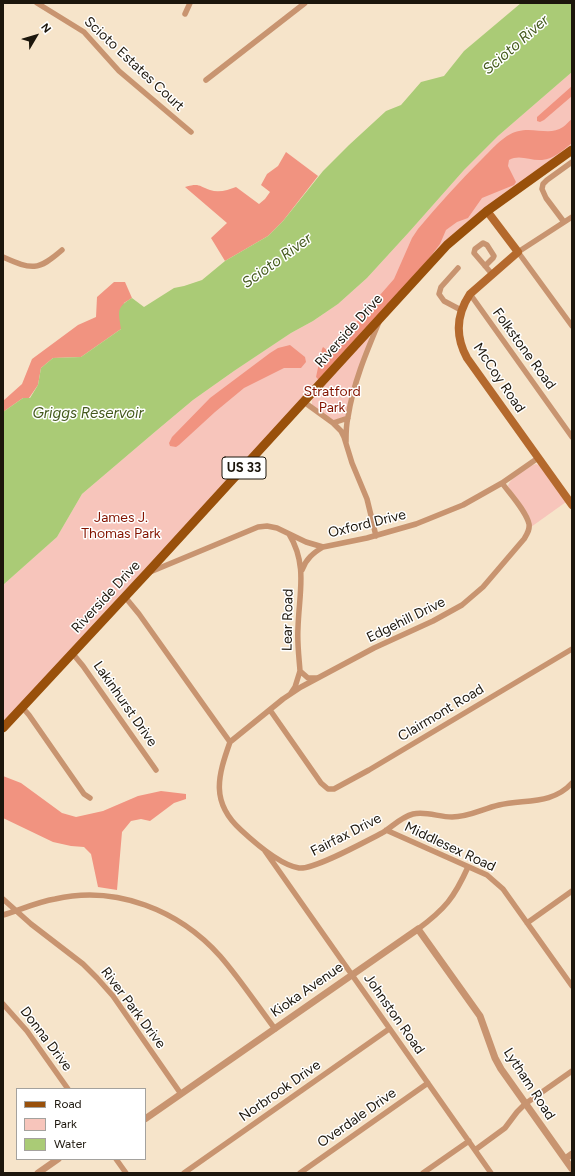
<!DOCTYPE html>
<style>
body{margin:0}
#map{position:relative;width:575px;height:1176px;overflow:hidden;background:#f6e4ca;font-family:Figtree,sans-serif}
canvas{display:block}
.frame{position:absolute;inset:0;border:4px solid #1c160c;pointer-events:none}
.legend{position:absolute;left:16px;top:1088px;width:130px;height:72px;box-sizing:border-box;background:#fff;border:1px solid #a4a29e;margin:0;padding:5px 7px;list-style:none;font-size:12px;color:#1c160c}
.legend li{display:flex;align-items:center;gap:8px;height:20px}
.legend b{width:20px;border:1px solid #a4a29e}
.north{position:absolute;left:16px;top:16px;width:40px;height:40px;-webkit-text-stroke:3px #fff;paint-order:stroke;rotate:52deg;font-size:11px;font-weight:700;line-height:16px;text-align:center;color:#1c160c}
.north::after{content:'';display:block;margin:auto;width:14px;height:18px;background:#1c160c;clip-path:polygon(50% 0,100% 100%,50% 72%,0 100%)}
</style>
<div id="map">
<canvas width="575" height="1176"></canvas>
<div class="frame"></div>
<ul class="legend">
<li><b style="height:5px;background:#99500b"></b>Road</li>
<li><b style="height:11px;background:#f7c5bb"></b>Park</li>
<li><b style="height:11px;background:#aacb76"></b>Water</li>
</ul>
<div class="north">N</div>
</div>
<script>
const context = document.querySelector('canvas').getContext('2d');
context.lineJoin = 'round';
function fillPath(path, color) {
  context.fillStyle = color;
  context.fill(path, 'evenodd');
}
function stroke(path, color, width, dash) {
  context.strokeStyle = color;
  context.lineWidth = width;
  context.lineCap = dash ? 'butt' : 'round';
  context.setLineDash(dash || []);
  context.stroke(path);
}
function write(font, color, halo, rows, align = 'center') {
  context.font = font + ' Figtree,sans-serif';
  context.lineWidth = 3;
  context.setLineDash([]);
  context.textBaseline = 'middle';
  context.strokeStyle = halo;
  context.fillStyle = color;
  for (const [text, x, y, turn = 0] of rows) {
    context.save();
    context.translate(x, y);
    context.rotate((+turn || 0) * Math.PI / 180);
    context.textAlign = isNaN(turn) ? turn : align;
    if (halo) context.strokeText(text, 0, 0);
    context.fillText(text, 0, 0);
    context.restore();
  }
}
fillPath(new Path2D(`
 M572,72V149L473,222L3,728V585L57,537L82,494L156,431L193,400L234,371L291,333L313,321L338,304L367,278L410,231L464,170L498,136Z
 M368,336L370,339L346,416L333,421L312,405V398Z
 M536,464L539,465L566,502L531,527L508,486C510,478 528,466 536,464Z`), '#f7c5bb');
fillPath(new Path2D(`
 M572,86V96L544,120L540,122L537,121V117Z
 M572,119V143C563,150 554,159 542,160C530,161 520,154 509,160L508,166L516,182L514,185L482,198L468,218L457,222L446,230L440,244L421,269L319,380L316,377L322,349L323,347L328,351L332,350L394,279L412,238L418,229C438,205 460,181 482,159C490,151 498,142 507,136C528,122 547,138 563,127C566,125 569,121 572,119Z
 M286,152L318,176L283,221L268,236L225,261L211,238L227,223L185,187C200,183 198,186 210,190C219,193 228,190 236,187L259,204L265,199L270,192L261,185L267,174L278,166Z
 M114,282H125L132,298L124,303L121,329L81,357L53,358L41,368L38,385L29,398H23L3,412V401L22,384L32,359L78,325L96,317L97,297Z
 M290,345L305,357L306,362L301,368H284L244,388L215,412L179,445L176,447L170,446L169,443L172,437L210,398L270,353L278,348Z
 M3,776L21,783L62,813L76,817L103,811L138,796L161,791L186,794V799L174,803L150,821L141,819L131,821L122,832L117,890L98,887L91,854L84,847L71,846L53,842L3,818Z`), '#f19380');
fillPath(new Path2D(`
 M521,3H572V72L498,136L464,170L410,231L367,278L338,304L313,321L291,333L234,371L193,400L156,431L82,494L57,537L3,585V412L23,398H30L38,385L41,368L53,358L81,357L121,329C119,312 115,308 132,298L144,307L174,288L184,286L202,280L225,261L268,236L283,221L323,171L349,145L386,111L401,105L421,82L444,76L464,51Z`), '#aacb76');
stroke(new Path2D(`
 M37,3L84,32L119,71L191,132
 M185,14L190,3
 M206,80L305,3
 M572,217L518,252L572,326
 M564,222L546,198L542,189L543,184L547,180L572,162
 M3,257C32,270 38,271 62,250
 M485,266L493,258L494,256L487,245L483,243L475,249L474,253L492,274
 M458,268L441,287L439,294L444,301L461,310
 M470,294L572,437
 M304,402L333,423L348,418
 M333,423L341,431L344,437L352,463L367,499L376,536
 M346,442C346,434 346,425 348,417C353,384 366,353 379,322
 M289,534C308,565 299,593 298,628C297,642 299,657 300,671L308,678H317
 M302,570C306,559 313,553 323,547
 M150,572L258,527L267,526L277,528L306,542L323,547L367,538L416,524L463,505L502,483L538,458
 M125,597L139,614L230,742C218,776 210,802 241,830C255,843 280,865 299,868C314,870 366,841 382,833C392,827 401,817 413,814C426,811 439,817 452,817C469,817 482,809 499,805C525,799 552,805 572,783
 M73,654L83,666L156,770
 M291,693L295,687L300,671
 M22,707L29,715L84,794L90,798
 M270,710L321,783L328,789H334L369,770L572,649
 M230,742L283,699L301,687L374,648L433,621L462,605L483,587L524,539C527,534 530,530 529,524C526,511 510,494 502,483
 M386,830L487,875L503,889L572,986
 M265,851L491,1173
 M3,899L31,924L83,964L97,978L113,996L181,1094
 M3,915C20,910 37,902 55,899C116,885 179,910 220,956C240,979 257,1005 275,1029
 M527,923L572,891
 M418,929C445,909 454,898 468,867
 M3,1004L27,1031L68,1089
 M475,1150L505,1128L517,1112L525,1104L572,1071
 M116,1159L126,1173
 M184,1173L389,1029
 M300,1173L428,1083
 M423,1173L469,1141`), '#c89470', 5.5);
stroke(new Path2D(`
 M145,1119L418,929L480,1016L495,1058L501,1069L572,1169
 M565,1159L572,1154
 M38,1173L58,1159`), '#c89470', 7);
stroke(new Path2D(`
 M487,211L518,252L470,294C456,315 455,336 467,358L572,505`), '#b4692d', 8);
stroke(new Path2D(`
 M3,728L148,572L447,245L487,211L572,150`), '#99500b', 9);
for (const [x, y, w] of [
 [244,468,44]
]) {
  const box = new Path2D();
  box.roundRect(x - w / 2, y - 11, w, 22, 3);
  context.fillStyle = '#fff';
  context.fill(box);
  stroke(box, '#1c160c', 1);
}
write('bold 13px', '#1c160c', null, [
 ["US 33",244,468]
]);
write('14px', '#1c160c', '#fff', [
 ["Scioto Estates Court",134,64,43],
 ["Riverside Drive",349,331,-48],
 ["Folkstone Road",524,349,54],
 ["McCoy Road",499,378,56],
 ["Oxford Drive",367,524,-14],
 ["Riverside Drive",106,597,-47],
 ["Lear Road",288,620,-89],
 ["Edgehill Drive",406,620,-26],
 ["Lakinhurst Drive",125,704,55],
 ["Clairmont Road",441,713,-31],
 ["Fairfax Drive",346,835,-27],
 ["Middlesex Road",450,847,25],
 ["Kioka Avenue",307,990,-35],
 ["River Park Drive",133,1008,53],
 ["Johnston Road",394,1014,55],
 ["Donna Drive",46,1039,53],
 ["Lytham Road",529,1084,57],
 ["Norbrook Drive",280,1091,-35],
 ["Overdale Drive",357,1118,-35]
]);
write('14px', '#831400', '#fff', [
 ["Stratford",332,392],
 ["Park",332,408],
 ["James J.",121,518],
 ["Thomas Park",121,534]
]);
write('italic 15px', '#44591d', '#fff', [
 ["Scioto River",516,45,-41],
 ["Scioto River",277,261,-36],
 ["Griggs Reservoir",88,414]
]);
</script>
